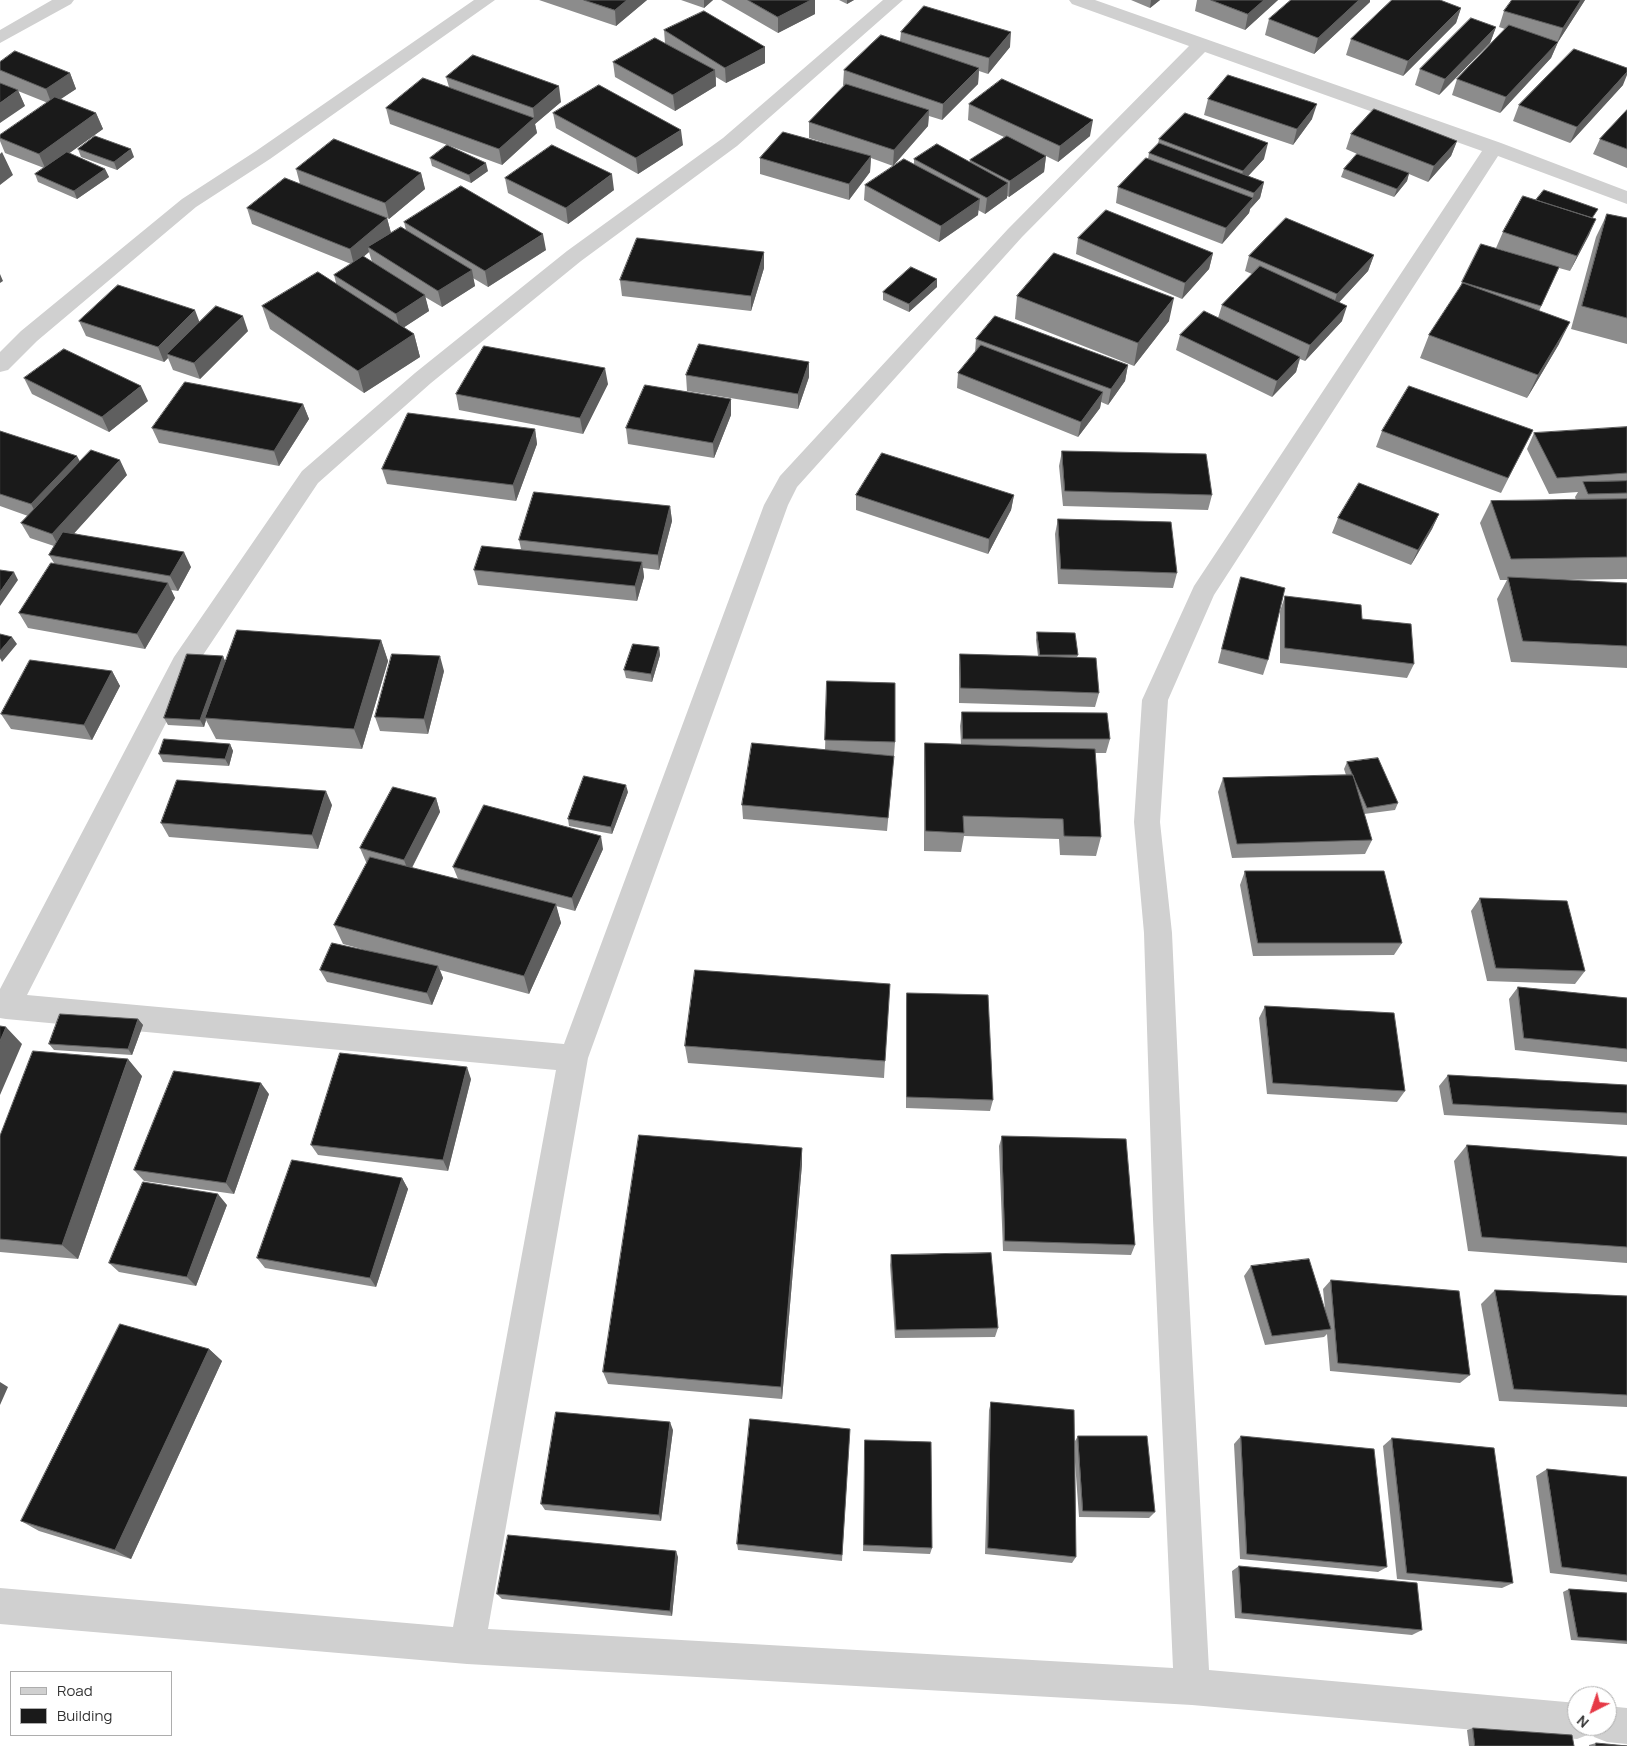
<!DOCTYPE html>
<style>
body{margin:0}
#map{position:relative;width:1627px;height:1746px;overflow:hidden;background:#fff;font-family:Manrope,sans-serif}
canvas{display:block}
.legend{position:absolute;left:10px;top:1671px;width:162px;height:65px;box-sizing:border-box;background:#fff;border:1px solid #adadad;margin:0;padding:6px 9px;list-style:none;font-size:15px;color:#333}
.legend li{display:flex;align-items:center;gap:10px;height:25px}
.legend b{width:25px;border:1px solid #adadad}
.north{position:absolute;left:1567px;top:1686px;width:50px;height:50px;box-sizing:border-box;background:#fff;border:1px solid #adadad;border-radius:50%;rotate:221deg;font-size:14px;font-weight:700;line-height:20px;text-align:center;color:#333}
.north::after{content:'';display:block;margin:auto;width:18px;height:22px;background:#e63946;clip-path:polygon(50% 0,100% 100%,50% 72%,0 100%)}
</style>
<div id="map">
<canvas width="1627" height="1746"></canvas>
<ul class="legend">
<li><b style="height:6px;background:#d0d0d0"></b>Road</li>
<li><b style="height:14px;background:#1a1a1a"></b>Building</li>
</ul>
<div class="north">N</div>
</div>
<script>
const context = document.querySelector('canvas').getContext('2d');
context.lineJoin = 'round';
function fillPath(path, color) {
  context.fillStyle = color;
  context.fill(path, 'evenodd');
}
function stroke(path, color, width, dash) {
  context.strokeStyle = color;
  context.lineWidth = width;
  context.lineCap = dash ? 'butt' : 'round';
  context.setLineDash(dash || []);
  context.stroke(path);
}
fillPath(new Path2D(`
 M52,0H74L71,4L0,43V30Z
 M474,0H495L270,159L196,207L37,341L8,370L0,372V352L21,331L182,199L256,151Z
 M883,0H903L737,146L581,261L431,383L318,483L193,670L27,995L564,1044L764,505L780,476L1008,229L1189,46L1072,4L1069,0H1095L1501,143L1627,191V204L1498,156L1214,595L1168,700L1160,822L1172,933L1185,1219L1209,1670L1577,1703V1726H1607V1706L1627,1708V1744L1607,1742L1594,1737L1591,1731L1590,1734L1577,1739L1192,1705L467,1664L0,1624V1588L453,1627L556,1070L6,1019L0,1018V989L174,657L302,471L415,373L567,251L723,138ZM1205,52L1482,151L1194,586L1142,700L1134,822L1144,933L1153,1219L1173,1668L488,1629L588,1058L788,505L797,487L1022,237Z`), '#d0d0d0');
fillPath(new Path2D(`
 M539,0H647L616,26Z
 M681,0H713L704,8Z
 M721,0H815V14L778,33Z
 M839,0H854L847,4Z
 M1131,0H1160L1150,8Z
 M1197,0H1278L1245,30L1195,11Z
 M1585,0L1558,42L1551,58L1500,113L1452,95L1457,79L1505,29L1499,27L1504,11Z
 M1370,2L1314,54L1265,35L1269,19Z
 M1461,8L1456,23L1403,76L1346,55L1351,39Z
 M1496,27L1490,43L1439,95L1415,85L1420,69Z
 M664,30L765,47V63L726,83L716,77V86L675,111L615,77L613,62L665,43Z
 M901,32L1010,47L988,74L979,71L978,84L942,120L929,116L928,126L893,166L871,158L870,172L849,200L760,174V158L835,146L809,138V122L844,86L843,85L844,70L900,41Z
 M0,62L70,73L76,89L60,99L96,113L103,129L69,153L105,169L109,177L77,199L38,182L35,174L44,168L5,153L0,141V135L48,103L18,91L25,106L0,83Z
 M446,77L561,102L535,124L537,133L502,165L390,124L386,108L449,87Z
 M1623,85L1570,143L1513,121L1519,105Z
 M1208,99L1312,119L1293,145L1204,115Z
 M969,104L1090,136L1058,162L1046,156L1044,172L1009,197L1007,196V198L985,214L978,210V215L939,242L864,200L865,185L914,164V159L970,162V160L1004,137L968,120Z
 M1627,110V168L1593,154L1600,139Z
 M553,113L683,145L638,174L556,128Z
 M1351,134L1457,141L1451,156L1428,182L1409,174L1407,181L1394,197L1341,177L1344,169L1364,157L1346,149Z
 M1159,139L1264,159L1248,176L1264,182L1260,198L1250,209L1249,213L1222,244L1116,203L1118,187L1148,159L1149,153L1158,144Z
 M78,149L134,157L117,170L81,157Z
 M430,158L488,171L471,183L432,166Z
 M296,169L421,173L425,189L389,219L387,218L391,233L406,230L404,222L546,250L488,287L473,278L475,286L442,307L425,297L429,311L404,327L414,334L420,357L364,393L270,329L262,306L336,283L334,275L351,264L252,224L247,208L300,184ZM369,252L372,262L363,257Z
 M505,178L614,190L568,224L508,193Z
 M1607,214L1627,218V344L1571,329L1596,237Z
 M1594,218L1589,235L1570,271L1559,268L1539,311L1559,344L1527,398L1420,358L1429,335L1459,289L1462,282L1537,261L1496,248L1503,232Z
 M1078,238L1213,253L1209,269L1182,299L1076,254Z
 M764,252V268L751,311L622,296L620,280Z
 M1374,255L1368,271L1339,302L1342,321L1305,361L1300,359L1296,372L1272,397L1176,350L1180,335L1218,318L1222,305L1252,274L1245,271L1249,256Z
 M937,287L909,312L883,300V292Z
 M1017,296L1169,321L1134,366L1015,319Z
 M79,321L248,331L200,379L173,370L168,358L164,362L86,336Z
 M976,339L1128,365L1125,381L1108,405L1101,402L1100,408L1078,437L957,388L958,373L975,353Z
 M809,362V377L798,409L687,391L686,375Z
 M24,378L148,401L109,432L32,394Z
 M608,384L583,434L459,410L456,394Z
 M731,399V415L714,458L628,444L626,428Z
 M303,404L309,419L279,466L159,443L152,428Z
 M1627,427V579L1557,580L1627,583V668L1511,662L1497,599L1507,580H1500L1480,523L1491,501L1576,500L1575,497L1578,492L1549,494L1527,449L1534,433Z
 M535,429L537,444L516,501L387,484L382,469Z
 M1533,430L1501,493L1376,447L1382,431Z
 M0,431L80,461L127,475L74,533L191,567L178,591L171,590L175,598L145,649L28,628L19,613L54,563L49,555L54,546L30,538L21,523L28,516L0,506Z
 M1062,451L1212,495L1208,510L1063,506L1059,466Z
 M856,495H1014L1011,510L988,554L856,510Z
 M670,506L672,521L659,570L643,568L644,577L637,601L478,585L474,570L521,549L519,540Z
 M1439,514L1432,529L1411,565L1332,533L1338,518Z
 M1058,519L1177,573L1173,588L1058,584L1055,534Z
 M1241,577L1268,660L1263,675L1218,663L1236,592Z
 M1285,596L1362,619L1414,664L1407,678L1280,663V611Z
 M1037,632L1078,655L1077,657L1099,693L1095,707L959,703V668L960,654L1038,656L1036,640Z
 M381,640L388,661L362,749L216,739L206,720L204,727L168,725L164,718L223,656L225,662Z
 M659,647L660,655L652,682L626,678L624,670Z
 M112,671L120,686L92,740L11,729L1,714Z
 M444,671L428,734L380,731L375,717Z
 M827,681L895,742L894,756L887,755L893,770L887,831L743,819L742,805L825,750Z
 M962,712L1110,739L1106,753H1095L1101,837L1096,856L1060,855L1059,839L964,836L961,852L924,851V763L925,743L961,744L960,726Z
 M230,744L233,751L229,766L163,762L159,754Z
 M1347,762L1398,803L1395,810L1364,814L1372,840L1365,854L1232,858L1218,792L1223,778L1346,775L1344,769Z
 M628,792L612,834L569,826L568,819Z
 M436,798L440,812L412,868L458,879L453,867L603,849L575,911L556,906L561,923L529,994L440,970L443,978L432,1005L327,982L320,970L380,954L343,944L334,925L368,862H366L360,848Z
 M332,805L318,849L169,837L161,823Z
 M1245,871L1402,943L1394,955L1253,956L1240,885Z
 M1480,898L1585,971L1575,984L1487,981L1471,911Z
 M1518,987L1627,998V1062L1515,1050L1509,999Z
 M907,993L993,1100L990,1111L906,1108V1005Z
 M1265,1006L1405,1091L1397,1102L1267,1094L1259,1018Z
 M138,1019L143,1025L132,1055L54,1050L49,1044Z
 M685,1046L885,1061L884,1078L688,1063Z
 M1448,1075L1627,1085V1125L1444,1115L1439,1086Z
 M142,1076L78,1259L0,1252V1136Z
 M471,1079L448,1171L318,1155L311,1145Z
 M269,1094L234,1194L144,1181L134,1170Z
 M1002,1136L1135,1245L1131,1255L1003,1251L999,1146Z
 M1467,1145L1627,1157V1263L1468,1251L1454,1161Z
 M802,1148V1164L782,1399L608,1384L603,1372Z
 M402,1178L408,1189L376,1287L265,1268L257,1258Z
 M227,1205L196,1286L119,1272L109,1263Z
 M891,1255L998,1328L995,1337L895,1338L890,1265Z
 M1251,1266L1325,1309L1323,1289L1331,1280L1470,1375L1460,1383L1330,1371L1327,1334L1324,1337L1265,1345L1244,1276Z
 M1495,1290L1627,1296V1407L1499,1401L1481,1304Z
 M209,1349L222,1361L131,1559L39,1531L21,1521Z
 M991,1402L1075,1441L1078,1436L1155,1512L1149,1518L1079,1517L1075,1462L1076,1557L1072,1563L985,1554L989,1410Z
 M850,1429L842,1561L738,1550L737,1544Z
 M673,1430L661,1521L545,1510L541,1504Z
 M1241,1436L1387,1567L1378,1572L1240,1559L1234,1444Z
 M1392,1438L1513,1583L1502,1588L1397,1579L1383,1446Z
 M865,1440L932,1548L930,1554L863,1551L865,1447Z
 M1547,1469L1627,1477V1582L1550,1573L1536,1476Z
 M678,1557L672,1616L502,1599L497,1594Z
 M1239,1566L1422,1630L1412,1635L1235,1618L1232,1571Z
 M1569,1589L1627,1593V1644L1571,1640L1563,1592Z
 M1473,1728L1574,1746H1469L1467,1730Z
 M1596,1743L1627,1746H1589V1745Z`), '#8c8c8c');
fillPath(new Path2D(`
 M627,0H647L616,26L615,10Z
 M704,0H713L704,8Z
 M811,0H815V14L778,33V17Z
 M847,0H854L847,4Z
 M1151,0H1160L1150,8Z
 M1264,0H1278L1245,30L1248,14Z
 M1359,0H1370V2L1314,54L1318,38Z
 M1581,0H1585L1558,42L1551,58L1500,113L1506,97L1557,43L1563,28Z
 M1461,8L1456,23L1403,76L1408,61Z
 M1496,27L1490,43L1439,95L1445,79Z
 M1011,32L1010,47L988,74L989,58Z
 M765,47V63L726,83L725,68Z
 M979,68L978,84L942,120L943,104Z
 M715,70L716,86L675,111L673,95Z
 M1627,72V75L1623,85L1570,143L1577,127Z
 M70,73L76,89L52,105L46,89Z
 M559,86L561,102L535,124L537,133L502,165L499,149L534,118L533,108Z
 M18,90L25,106L0,123V103Z
 M1317,104L1312,119L1293,145L1297,129Z
 M929,110L928,126L893,166L894,150Z
 M96,113L103,129L46,170L39,154Z
 M1093,120L1090,136L1058,162L1060,146Z
 M681,130L683,145L638,174L636,158Z
 M1457,141L1451,156L1428,182L1434,166Z
 M1268,143L1264,159L1239,186L1243,171Z
 M131,149L134,157L117,170L114,162Z
 M2,152L13,175L0,185V154Z
 M871,156L870,172L849,200V184Z
 M1046,156L1044,172L1009,197L1010,181Z
 M486,163L488,171L471,183L469,175Z
 M105,169L109,177L77,199L74,191Z
 M421,173L425,189L389,219L385,203Z
 M1409,173L1407,181L1394,197L1397,189Z
 M612,174L614,190L568,224L566,208Z
 M1264,182L1260,198L1250,209L1254,193Z
 M1008,183L1007,198L985,214L987,198Z
 M1253,198L1249,213L1222,244L1226,228Z
 M980,199L978,215L939,242L941,226Z
 M387,218L391,233L368,247L369,252L354,265L350,249Z
 M1596,219L1589,235L1570,271L1577,256Z
 M543,234L546,250L488,287L485,271Z
 M764,252V268L751,311V296Z
 M1213,253L1209,269L1182,299L1185,283Z
 M1374,255L1368,271L1332,310L1337,294Z
 M472,270L475,286L442,307L438,291Z
 M0,274L3,281L0,283Z
 M937,279V287L909,312V304Z
 M425,295L429,311L400,330L396,314Z
 M1174,298L1169,321L1134,366L1138,343Z
 M1347,306L1342,321L1305,361L1310,345Z
 M195,310L201,326L167,354L168,358L164,362L158,347Z
 M243,316L248,331L200,379L194,363Z
 M1570,322L1559,344L1527,398L1538,375Z
 M414,334L420,357L364,393L358,371Z
 M1300,357L1296,372L1272,397L1277,381Z
 M809,362V377L798,409V394Z
 M1128,365L1125,381L1108,405L1111,389Z
 M605,368L608,384L583,434L580,418Z
 M141,386L148,401L109,432L102,417Z
 M1103,392L1100,408L1078,437L1081,422Z
 M731,399V415L714,458L713,443Z
 M303,404L309,419L279,466L274,451Z
 M535,429L537,444L516,501L513,485Z
 M77,456L85,471L39,519L31,504Z
 M120,460L127,475L60,549L52,534Z
 M1014,495L1011,510L988,554L989,539Z
 M670,506L672,521L659,570L658,555Z
 M1439,514L1432,529L1411,565L1418,550Z
 M184,552L191,567L178,591L170,576Z
 M642,562L644,577L637,601L635,586Z
 M14,572L18,580L0,606V592Z
 M168,583L175,598L145,649L137,634Z
 M12,637L17,644L2,662L0,658V651Z
 M381,640L388,661L362,749L354,729Z
 M659,647L660,655L652,682L651,674Z
 M223,656L226,663L205,718L206,720L204,727L200,720Z
 M440,656L444,671L428,734L424,719Z
 M112,671L120,686L92,740L84,725Z
 M230,744L233,751L229,766L225,759Z
 M626,785L628,792L612,834L611,827Z
 M326,791L332,805L318,849L312,835Z
 M436,798L440,812L409,873L404,860Z
 M601,836L603,849L575,911L572,898Z
 M556,904L561,923L529,994L524,976Z
 M438,966L443,978L432,1005L427,993Z
 M138,1019L143,1025L132,1055L128,1049Z
 M6,1027L22,1044L0,1095V1041Z
 M128,1059L142,1076L78,1259L62,1245Z
 M467,1067L471,1079L448,1171L443,1160Z
 M261,1083L269,1094L234,1194L226,1183Z
 M802,1148V1164L782,1399L781,1387Z
 M402,1178L408,1189L376,1287L370,1278Z
 M218,1194L227,1205L196,1286L187,1277Z
 M209,1349L222,1361L131,1559L115,1550Z
 M0,1382L8,1387L0,1405Z
 M670,1422L673,1430L661,1521L659,1515Z
 M676,1551L678,1557L672,1616L670,1611Z`), '#5f5f5f');
const building = new Path2D(`
 M584,0H627L615,10Z
 M748,0H811L778,17Z
 M1211,0H1264L1248,14Z
 M1291,0H1359L1318,38L1269,19Z
 M1392,0H1440L1461,8L1408,61L1351,39Z
 M1512,0H1581L1563,28L1504,11Z
 M924,6L1011,32L989,58L901,32Z
 M704,11L765,47L725,68L664,30Z
 M1471,18L1496,27L1445,79L1420,69Z
 M1509,25L1558,42L1506,97L1457,79Z
 M881,35L979,68L943,104L844,70Z
 M655,38L715,70L673,95L613,62Z
 M1574,49L1627,68V72L1577,127L1519,105Z
 M15,51L70,73L46,89L0,70V62Z
 M473,55L559,86L533,108L446,77Z
 M1228,75L1317,104L1297,129L1208,99Z
 M423,78L534,118L499,149L386,108Z
 M1002,79L1093,120L1060,146L969,104Z
 M0,83L18,90L0,103Z
 M846,84L929,110L894,150L809,122Z
 M599,85L681,130L636,158L553,113Z
 M55,97L96,113L39,154L0,138V135Z
 M1374,109L1457,141L1434,166L1351,134Z
 M1627,110V149L1600,139Z
 M1185,113L1268,143L1243,171L1159,139Z
 M783,132L871,156L849,184L760,158Z
 M95,136L131,149L114,162L78,149Z
 M1007,136L1046,156L1010,181L970,160Z
 M334,139L421,173L385,203L296,169Z
 M1159,143L1264,182L1254,193L1149,153Z
 M937,144L1008,183L987,198L914,159Z
 M447,145L486,163L469,175L430,158Z
 M552,145L612,174L566,208L505,178Z
 M67,152L105,169L74,191L35,174Z
 M1357,154L1409,173L1397,189L1344,169Z
 M1146,158L1253,198L1226,228L1118,187Z
 M904,159L980,199L941,226L865,185Z
 M285,178L387,218L350,249L247,208Z
 M461,186L543,234L485,271L404,222Z
 M1544,190L1598,209L1592,218L1536,200Z
 M1523,196L1596,219L1577,256L1503,232Z
 M1106,210L1213,253L1185,283L1078,238Z
 M1607,214L1627,218V318L1582,306Z
 M1286,218L1374,255L1337,294L1249,256Z
 M401,227L472,270L438,291L368,247Z
 M637,238L764,252L751,296L620,280Z
 M1481,244L1559,267L1541,306L1462,282Z
 M1054,253L1174,298L1138,343L1017,296Z
 M363,256L425,295L396,314L334,275Z
 M1260,266L1347,306L1310,345L1222,305Z
 M911,267L937,279L909,304L883,292Z
 M318,272L414,334L358,371L262,306Z
 M1463,283L1570,322L1538,375L1429,335Z
 M118,285L195,310L158,347L79,321Z
 M216,306L243,316L194,363L167,354Z
 M1204,311L1300,357L1277,381L1180,335Z
 M995,316L1128,365L1111,389L976,339Z
 M699,344L809,362L798,394L686,375Z
 M981,345L1103,392L1081,422L958,373Z
 M484,346L605,368L580,418L456,394Z
 M64,349L141,386L102,417L24,378Z
 M185,382L303,404L274,451L152,428Z
 M645,385L731,399L713,443L626,428Z
 M1409,386L1533,430L1508,478L1382,431Z
 M408,413L535,429L513,485L382,469Z
 M1627,427V473L1557,478L1534,433Z
 M0,431L77,456L31,504L0,494Z
 M91,450L120,460L52,534L21,523Z
 M1062,451L1206,454L1212,495L1065,491Z
 M882,453L1014,495L989,539L856,495Z
 M1627,481V493L1588,494L1583,482Z
 M1359,483L1439,514L1418,550L1338,518Z
 M534,492L670,506L658,555L519,540Z
 M1627,499V557L1511,559L1491,501Z
 M1058,519L1171,522L1177,573L1061,569Z
 M63,532L184,552L170,576L49,555Z
 M482,546L642,562L635,586L474,570Z
 M51,563L168,583L137,634L19,613Z
 M0,570L14,572L0,592Z
 M1241,577L1285,588L1268,660L1222,649Z
 M1508,577L1627,583V646L1523,641Z
 M1285,596L1361,605L1362,619L1411,624L1414,664L1285,648Z
 M237,630L381,640L354,729L205,718Z
 M1037,632L1075,633L1078,655H1040Z
 M0,634L12,637L0,651Z
 M633,644L659,647L651,674L624,670Z
 M187,654L223,656L200,720L164,718Z
 M392,654L440,656L424,719L375,717Z
 M960,654L1096,658L1099,693L961,688Z
 M30,660L112,671L84,725L1,714Z
 M827,681L895,683V742L825,740Z
 M962,712L1107,713L1110,739H963Z
 M164,739L230,744L225,759L159,754Z
 M752,743L894,756L888,818L742,805Z
 M925,743L1095,749L1101,837L1064,836L1063,819L963,816L964,833L926,831Z
 M1378,758L1398,803L1367,808L1347,762Z
 M1353,775L1372,840L1237,844L1223,778Z
 M584,776L626,785L611,827L568,819Z
 M177,780L326,791L312,835L161,823Z
 M393,787L436,798L404,860L360,848Z
 M484,805L601,836L572,898L453,867Z
 M370,857L556,904L524,976L334,925Z
 M1245,871H1384L1402,943H1258Z
 M1480,898L1567,901L1585,971L1496,968Z
 M332,943L438,966L427,993L320,970Z
 M695,970L890,984L885,1061L685,1046Z
 M1518,987L1627,998V1049L1524,1038Z
 M907,993L988,995L993,1100L907,1097Z
 M1265,1006L1394,1013L1405,1091L1273,1083Z
 M60,1014L138,1019L128,1049L49,1044Z
 M0,1026L6,1027L0,1041Z
 M33,1051L128,1059L62,1245L0,1239V1136Z
 M340,1053L467,1067L443,1160L311,1145Z
 M174,1071L261,1083L226,1183L134,1170Z
 M1448,1075L1627,1085V1113L1453,1104Z
 M639,1135L802,1148L781,1387L603,1372Z
 M1002,1136L1126,1139L1135,1245L1005,1241Z
 M1467,1145L1627,1157V1247L1482,1237Z
 M292,1160L402,1178L370,1278L257,1258Z
 M143,1182L218,1194L187,1277L109,1263Z
 M991,1253L998,1328L896,1330L891,1255Z
 M1309,1259L1331,1329L1272,1336L1251,1266Z
 M1331,1280L1459,1291L1470,1375L1338,1363Z
 M1495,1290L1627,1296V1395L1514,1389Z
 M120,1324L209,1349L115,1550L21,1521Z
 M991,1402L1074,1410L1076,1557L988,1548Z
 M556,1412L670,1422L659,1515L541,1504Z
 M750,1419L850,1429L842,1555L737,1544Z
 M1078,1436H1147L1155,1512L1083,1511Z
 M1241,1436L1374,1449L1387,1567L1247,1554Z
 M1392,1438L1494,1448L1513,1583L1407,1573Z
 M865,1440L931,1442L932,1548L864,1545Z
 M1547,1469L1627,1477V1575L1562,1567Z
 M508,1535L676,1551L670,1611L497,1594Z
 M1239,1566L1417,1583L1422,1630L1242,1613Z
 M1569,1589L1627,1593V1641L1578,1637Z
 M1473,1728L1572,1735L1574,1746H1475Z
 M1596,1743L1627,1746H1596Z`);
fillPath(building, '#1a1a1a');
stroke(building, '#5f5f5f', 1);
</script>
